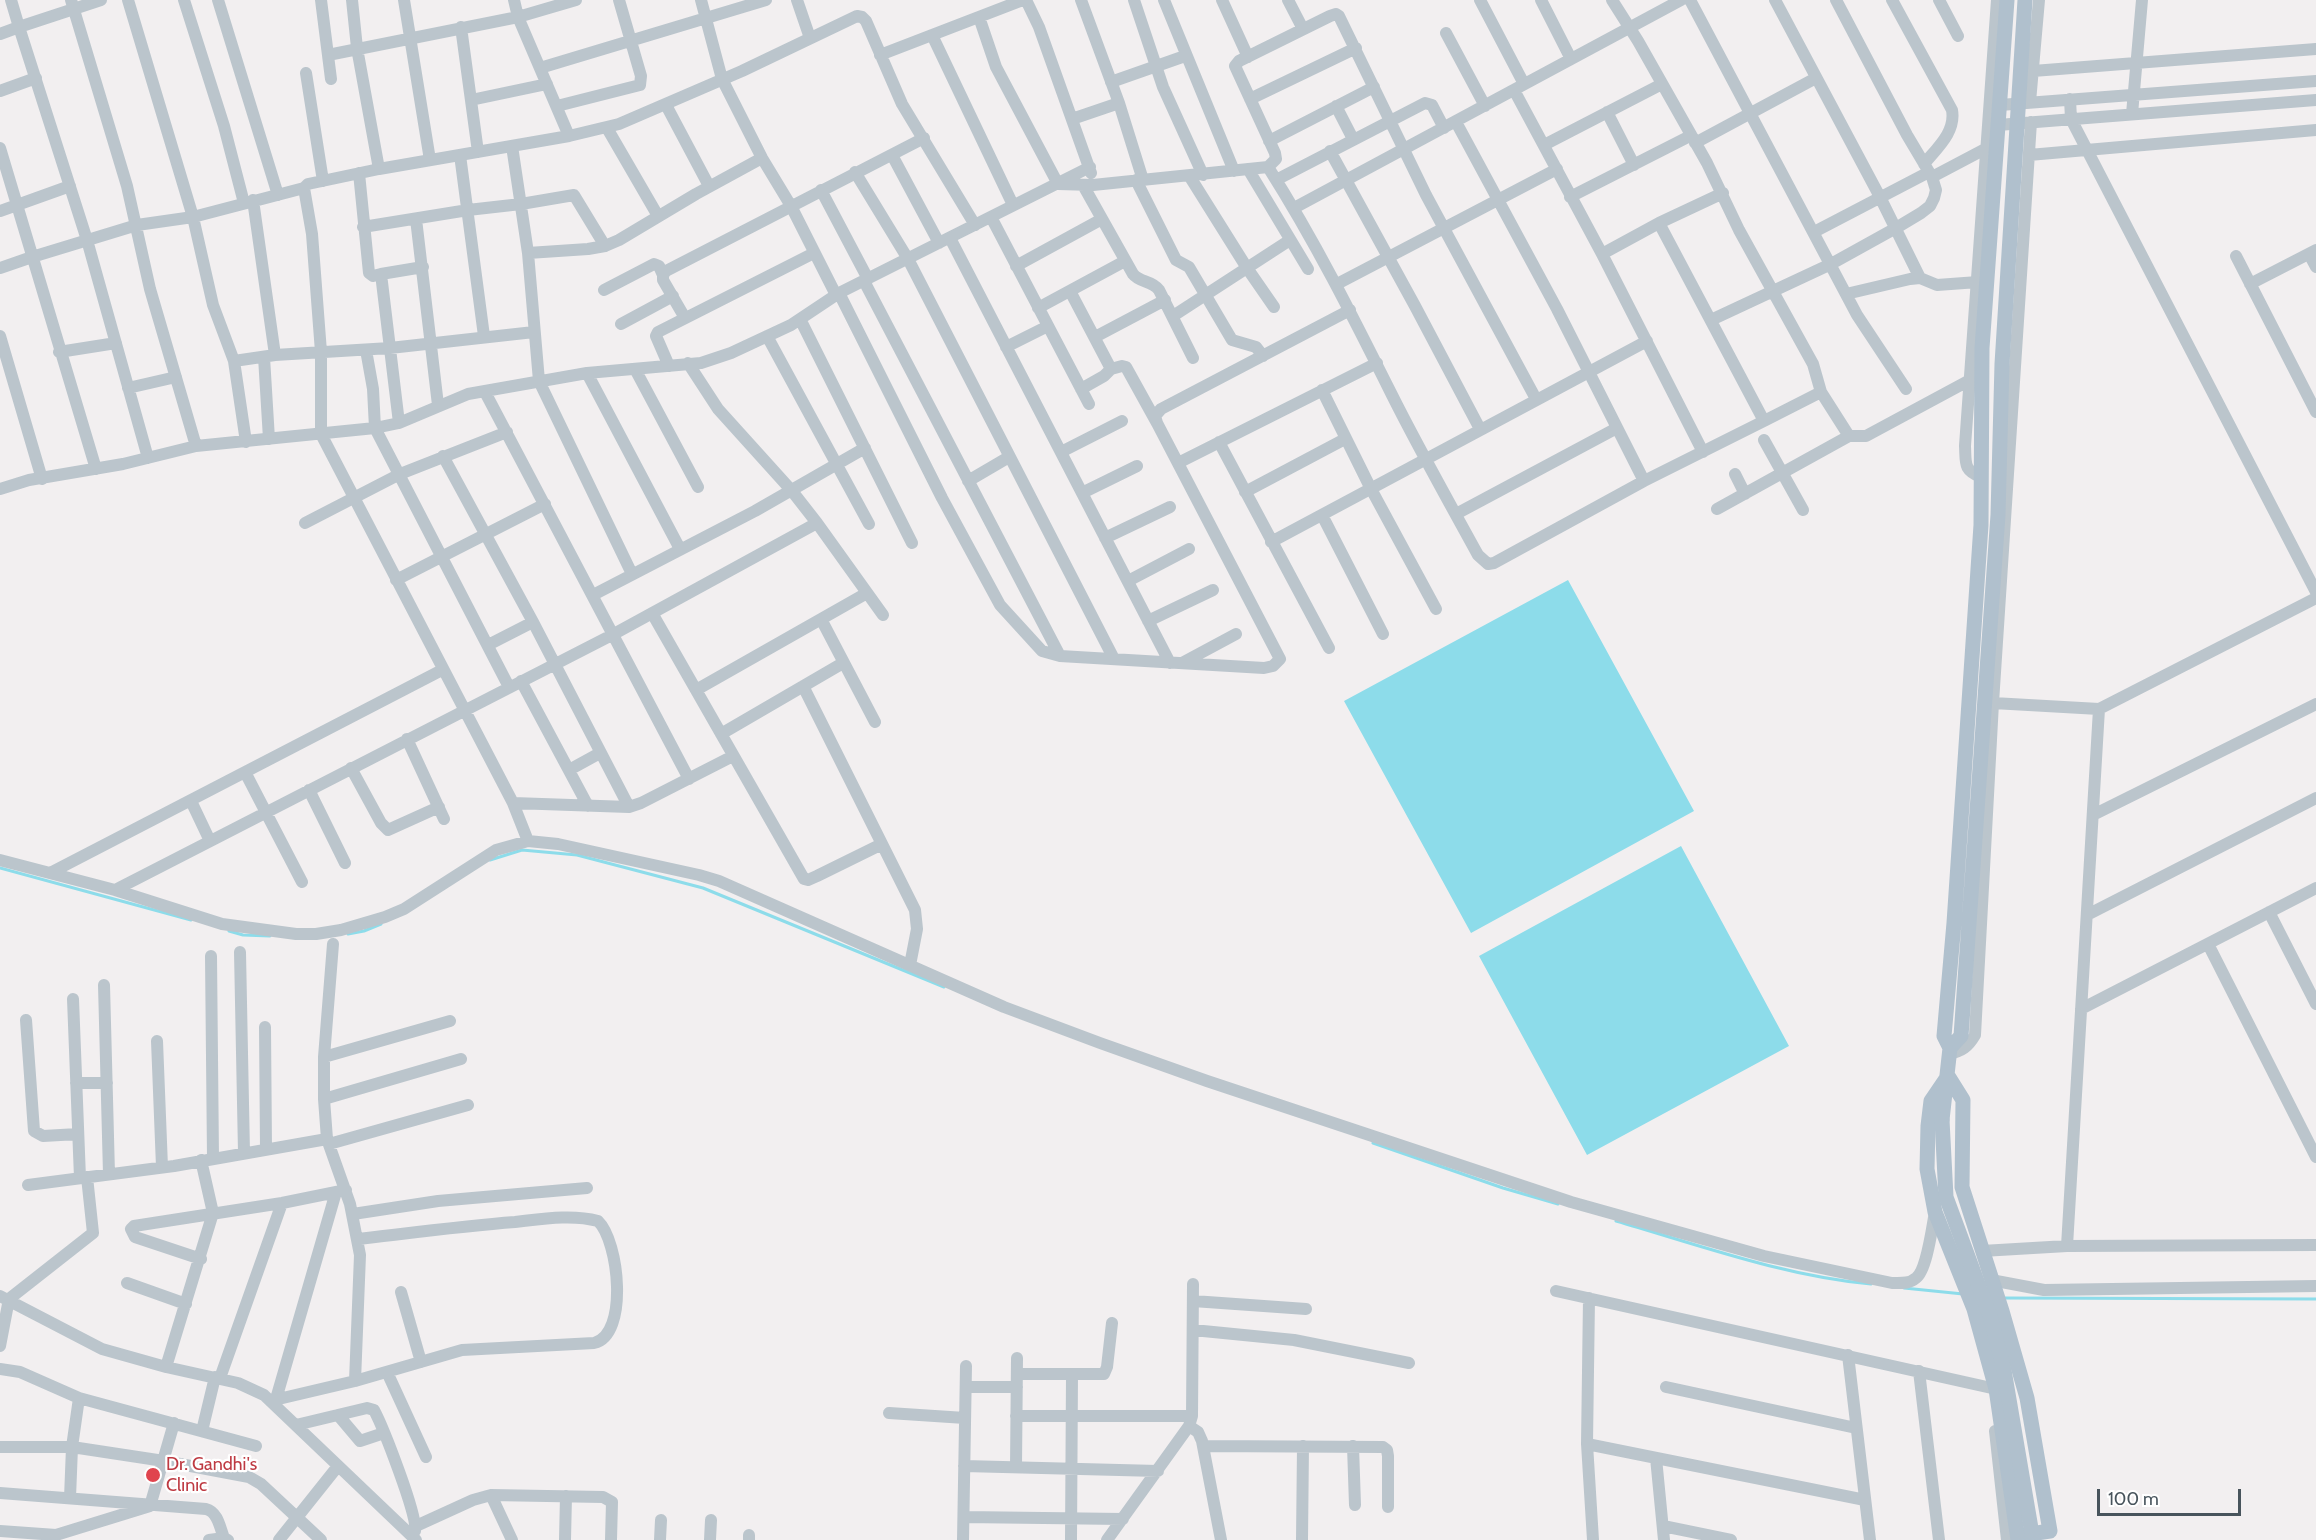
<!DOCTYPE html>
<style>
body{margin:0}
#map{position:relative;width:2316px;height:1540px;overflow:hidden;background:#f2eff0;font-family:Cabin,sans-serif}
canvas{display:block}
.scale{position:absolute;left:2097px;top:1489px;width:144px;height:27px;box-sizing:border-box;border:3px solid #48545c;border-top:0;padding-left:8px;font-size:18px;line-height:21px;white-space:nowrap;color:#48545c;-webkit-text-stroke:4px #fff;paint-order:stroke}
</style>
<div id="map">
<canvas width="2316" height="1540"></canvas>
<div class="scale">100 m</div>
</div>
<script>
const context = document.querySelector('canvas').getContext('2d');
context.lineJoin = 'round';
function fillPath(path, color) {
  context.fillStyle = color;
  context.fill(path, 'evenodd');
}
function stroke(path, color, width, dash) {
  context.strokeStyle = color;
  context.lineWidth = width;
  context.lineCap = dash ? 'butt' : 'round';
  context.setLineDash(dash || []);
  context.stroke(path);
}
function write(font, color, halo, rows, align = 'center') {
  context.font = font + ' Cabin,sans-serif';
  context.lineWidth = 4.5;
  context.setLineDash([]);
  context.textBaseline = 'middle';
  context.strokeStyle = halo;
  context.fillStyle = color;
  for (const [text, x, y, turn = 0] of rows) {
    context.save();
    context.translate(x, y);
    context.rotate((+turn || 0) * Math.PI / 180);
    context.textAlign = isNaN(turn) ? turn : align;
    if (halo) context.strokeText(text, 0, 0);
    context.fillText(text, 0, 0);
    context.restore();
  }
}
fillPath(new Path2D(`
 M1568,580L1694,811L1471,933L1344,701Z
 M1681,846L1789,1046L1587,1155L1479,956Z`), '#8ddcea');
stroke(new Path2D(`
 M490,860L522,850L577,855L703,888L944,987
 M0,868L191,920
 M229,931L243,935L270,936
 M348,934L364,931L381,924
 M1373,1143L1503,1188L1558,1204
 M1616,1221C1699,1245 1784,1276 1871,1284
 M1904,1288L1963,1294
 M2003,1298L2316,1299`), '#8ddcea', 3);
stroke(new Path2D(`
 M11,0L19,27L101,0
 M71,0L127,186L150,289L196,446
 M128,0L193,217L304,188L308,184L379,169L569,136L619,124L742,71L857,16L862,17L866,21L902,104L975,225
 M184,0L224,126L244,203
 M218,0L278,195
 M321,0L331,79
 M352,0L357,48L379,169
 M404,0L430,160
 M514,0L518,17L569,136
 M701,0L722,79L762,158L791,206L836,295
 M797,0L810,38
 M1026,0L1039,27L1091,173
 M1081,0L1119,103L1143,180
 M1134,0L1163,87L1203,175
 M1164,0L1234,171
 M1222,0L1248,57
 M1288,0L1303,29
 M1480,0L1524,84
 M1541,0L1571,59
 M1612,0L1638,41L1707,163L1739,230L1813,364L1821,392L1849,436
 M1690,0L1857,315L1906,389
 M1775,0L1880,197L1920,278
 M1892,0L1952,110C1956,132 1937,148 1924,164
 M1939,0L1958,36
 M979,17L996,67L1058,184L1093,185L1268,167
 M461,27L478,152
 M1446,33L1485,106
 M0,34L19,27L87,240L148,458
 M932,35L1013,205
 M328,55L518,17L576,0
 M880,55L1023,0
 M540,68L766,0
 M2033,71L2316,49
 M306,73L323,181
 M1111,82L1185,56
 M1514,90L1602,254L1703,452
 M0,91L36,78
 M1250,99L1356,48
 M2070,99L2071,119L2316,592
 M471,100L547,84
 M2030,102L2039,0
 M666,105L709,186
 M2000,105L2316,81
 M557,106L640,85L641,76L619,0
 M1336,106L1353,139
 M1607,112L1634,165
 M2132,114L2142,0
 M1072,119L1119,103
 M1456,122L1557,309L1644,481
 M1998,125L2316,100
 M607,128L658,216
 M1269,141L1374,87
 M1695,143L1816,78
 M1544,145L1662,84
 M512,146L528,253L539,381L632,574
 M0,148L96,469
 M1330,151L1415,306L1480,429
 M460,155L484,336
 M892,155L939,243
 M2029,155L2316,130
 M1248,169L1308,269
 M855,172L908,259L1114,659
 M359,173L369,273L373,276L381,274L399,423
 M1190,177L1247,268L1274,307
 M1932,177L1987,148
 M1136,180L1176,260L1189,267L1232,340L1256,347L1263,356
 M1276,180L1425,103L1432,105L1444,128
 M1083,185L1133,274C1140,283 1152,280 1159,290L1193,358
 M304,188L312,234L321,352V434L513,803L528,841
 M821,190L868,279
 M1570,197L1690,136
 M253,200L275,355
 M1294,208L1681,0
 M0,211L70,186
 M991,217L1089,404
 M416,219L438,405
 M363,227L468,210L521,204L574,195L605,246
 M1814,232L1929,172
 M950,238L1170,663
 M528,253L588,249L605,246L619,240L696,194L762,158
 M1602,254L1659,223L1723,193
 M2309,254L2316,267
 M2236,256L2316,412
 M1016,266L1102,219
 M0,268L32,257L137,225L193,217L213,305L234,361L246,442
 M381,274L423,267
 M864,281L1060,656
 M1337,284L1557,169
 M2250,284L2316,250
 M604,290L654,264L659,266L663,275
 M1070,291L1111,369L1104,376L1081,389
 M839,293L942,498L1000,605L1042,651L1060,656L1264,668L1273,666L1280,659L1157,423L1155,416L1161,409L1350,310
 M1846,294L1910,279L1920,278L1937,285L1978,282
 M1038,308L1125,261
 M1173,316L1290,240
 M685,318L663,280V275L666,271L924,138
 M800,319L912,543
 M1711,320L1831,264L1896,228L1921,213L1930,206L1934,198L1936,190L1932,177L1907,135L1836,0
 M621,324L673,296
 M0,336L42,479
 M767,336L869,524
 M1095,337L1165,300
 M1006,347L1048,326
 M366,350L373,389L375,428L509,687
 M59,352L116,343
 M264,357L269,439
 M234,361L275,355L390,348L534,332
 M688,363L718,409L792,491L817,523L883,615
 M669,366L656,336L658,332L814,253
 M635,369L698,487
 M1111,369L1122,366L1126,367L1157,423
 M587,373L680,549
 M128,388L176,377
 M1322,390L1370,487L1436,609
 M485,392L689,779
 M1536,399L1426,195L1339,16L1336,14L1330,16L1239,61L1235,66L1275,153L1276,159L1268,167C1315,241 1353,317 1392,395C1419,449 1449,502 1478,555L1488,564L1494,563L1644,481L1764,421L1659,223
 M1764,421L1821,392
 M1764,440L1803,510
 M1219,442L1329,648
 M1061,452L1122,421
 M443,456L533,622L629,807
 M1178,463L1377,363
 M1735,474L1745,494
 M1981,477C1963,470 1966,463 1965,446L1997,0
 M968,481L1009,457
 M0,489L29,480L123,464L196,446L375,428L399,423L468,394L587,373L701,363L731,353L791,325L839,293L1090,167
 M1245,492L1345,439
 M1082,493L1137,466
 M1717,509L1849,436H1866L1970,380
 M1456,514L1617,428
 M1322,515L1383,634
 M305,523L400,474L507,432
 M1105,538L1170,507
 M1271,542L1647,341
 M396,580L545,504
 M1128,581L1189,549
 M593,595L755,511L865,448
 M652,613L804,879L808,880L817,876L882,844
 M821,619L875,722
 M1148,621L1213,590
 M488,645L533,622
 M1182,663L1236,634
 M521,681L588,806
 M803,686L915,910L917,929L910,965
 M696,690L867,593
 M1993,703L2099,709L2316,598
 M721,734L843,663
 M407,739L444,819
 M351,768L381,823L388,830L439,807
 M569,770L600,753
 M245,772L302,882
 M309,790L345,863
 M191,801L210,841
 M513,803L629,807L641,803L733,756
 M2093,815L2316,704
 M0,860L115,890L222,924L296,934H316L341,930L385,917L404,909L496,850L528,841L558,844L699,875L719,881L1004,1007L1100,1043L1207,1081L1571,1202L1764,1256L1892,1283C1901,1283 1909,1284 1916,1278C1927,1270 1932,1227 1935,1212
 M50,873L442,670
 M115,890L612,635L817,523
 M2269,912L2316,1004
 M2087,915L2316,798
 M333,944L324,1057V1099L327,1139L350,1204L360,1255L355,1381
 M2208,944L2316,1157
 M240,952L244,1153
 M211,956L213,1158
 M104,985L109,1174
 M73,999L80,1178
 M2081,1009L2316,888
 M26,1020L34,1131L43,1136L78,1134
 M265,1027L266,1149
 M157,1041L162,1167
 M1949,1054C1962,1051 1968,1047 1975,1035L1993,703L2031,122
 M324,1057L450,1021
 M76,1083H107
 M324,1099L461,1059
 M329,1144L468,1105
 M28,1185L174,1166L327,1139
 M353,1214L438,1201L587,1188
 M2067,1246L2099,709
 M1982,1251L2067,1246L2316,1245
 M201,1259L135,1237L131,1229L134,1226L282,1203L346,1190
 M1991,1280L2044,1290L2316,1286
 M127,1283L186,1304
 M1556,1291L1996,1389
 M401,1292L421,1362
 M0,1296L102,1349L166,1367L238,1383L264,1395L416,1540
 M1589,1298L1587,1444L1593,1540
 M1193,1301L1306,1309
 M1193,1330L1294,1340L1409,1363
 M0,1346L9,1299L93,1233L87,1177
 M1848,1355L1870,1540
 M166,1367L213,1213L201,1160
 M0,1369L20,1372L79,1398L256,1446
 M1919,1371L1939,1540
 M387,1372L426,1457
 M1017,1374H1104L1107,1367L1112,1323
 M220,1378L282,1203
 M966,1387H1017
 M1666,1387L1856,1428
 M276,1399L336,1192
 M270,1401L355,1381L462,1350L594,1343C629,1335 619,1241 598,1221C572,1214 542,1219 515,1222C463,1226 410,1233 358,1239
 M889,1413L965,1418
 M338,1415L360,1441L384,1433
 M1016,1416H1192
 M296,1425L367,1408L374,1410C383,1427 418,1516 415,1531
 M1189,1426L1198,1432L1202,1441L1221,1540
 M202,1431L215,1377
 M1995,1431L2007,1540
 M1587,1444L1865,1500
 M1203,1446L1383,1447L1387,1450L1388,1456V1507
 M1353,1446L1355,1505
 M0,1447H72L164,1461L249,1477L261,1484L321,1540
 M1656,1458L1664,1540
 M964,1466L1158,1471
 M1016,1467L1017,1358
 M0,1493L206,1509C218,1512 220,1528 224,1538
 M491,1495L512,1540
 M70,1498L72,1447L79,1398
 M964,1517L1123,1519
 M416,1526L473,1500L491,1495L603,1497L612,1502L611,1540
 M1663,1526L1731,1540
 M0,1531L56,1535L150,1506L174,1423
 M209,1540L224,1538L228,1540
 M279,1540L338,1466
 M565,1540L566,1496
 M660,1540L661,1520
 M710,1540L711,1520
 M749,1540V1535
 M963,1540L966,1366
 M1071,1540L1072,1375
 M1107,1540L1189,1426L1192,1416L1193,1284
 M1302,1540L1303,1446`), '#bbc5cc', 12);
stroke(new Path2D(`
 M1950,1048L1961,1036L1998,515L2002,364L2025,0
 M1942,1120L1950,1048L1944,1036L1954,923L1981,525L1982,348L2007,0
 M2018,1536L2050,1531L2027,1398L2002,1311L1962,1187L1963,1100L1948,1076L1931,1101L1928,1126L1927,1169L1935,1212L1974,1309L1996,1389L2018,1540`), '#b0c0cd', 15);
stroke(new Path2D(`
 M1942,1120L1946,1197L1990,1316L2004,1370L2033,1540`), '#b0c0cd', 15);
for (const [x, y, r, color] of [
 [153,1475,8,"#e0444e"]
]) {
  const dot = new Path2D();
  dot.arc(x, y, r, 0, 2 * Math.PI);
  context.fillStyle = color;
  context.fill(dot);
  stroke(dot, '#fff', 2);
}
write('18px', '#be3a42', '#fff', [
 ["Dr. Gandhi's",166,1465],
 ["Clinic",166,1486]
], 'left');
</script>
